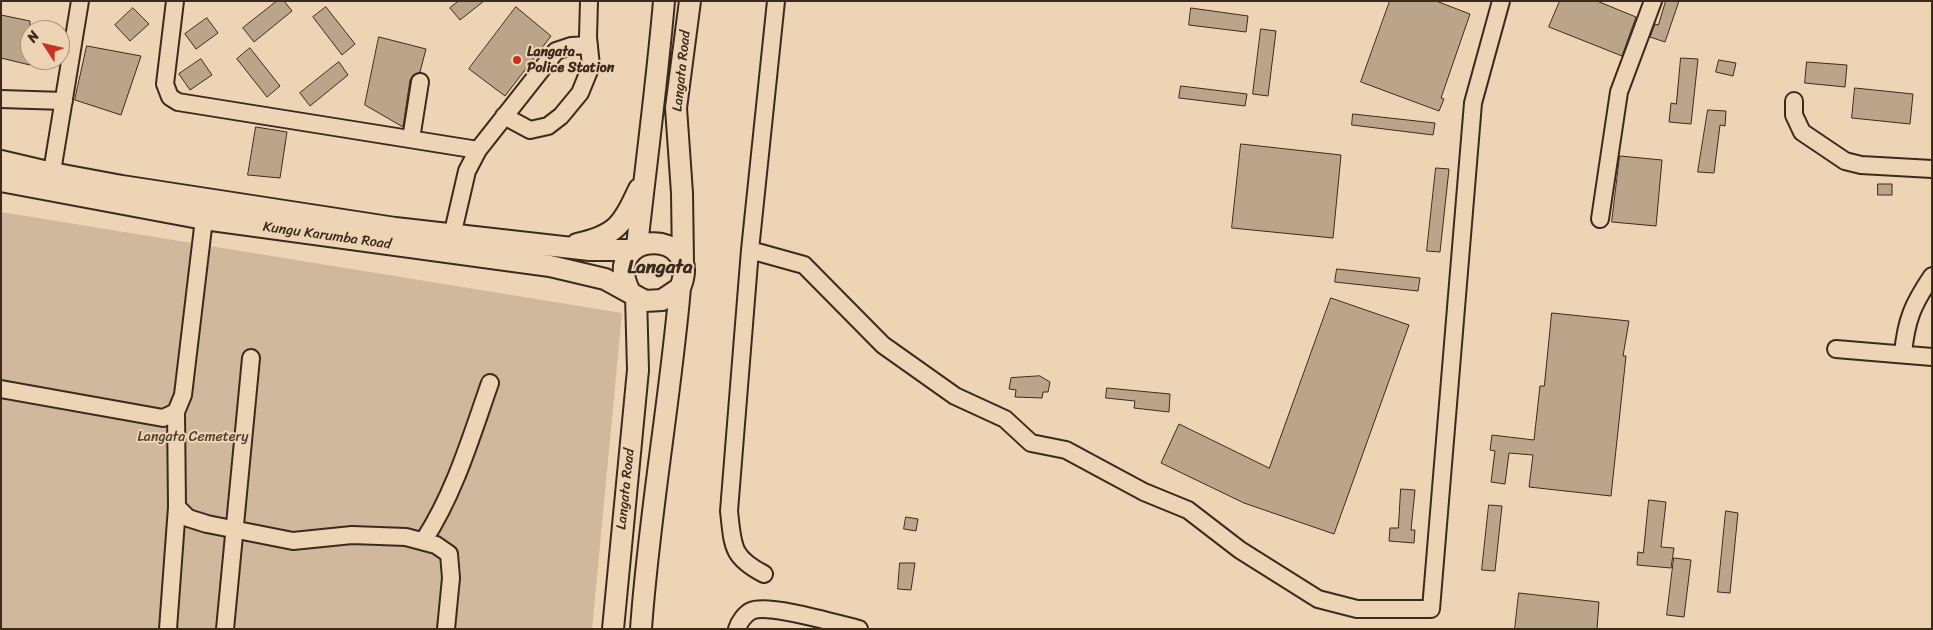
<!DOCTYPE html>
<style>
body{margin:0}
#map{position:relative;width:1933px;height:630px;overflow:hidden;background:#edd4b4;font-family:Sriracha,sans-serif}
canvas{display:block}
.frame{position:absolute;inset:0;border:2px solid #3b2a1e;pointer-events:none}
.north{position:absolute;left:20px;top:20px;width:50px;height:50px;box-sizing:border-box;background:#edd4b4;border:1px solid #a69078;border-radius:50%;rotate:305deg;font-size:14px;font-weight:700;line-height:20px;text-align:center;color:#3b2a1e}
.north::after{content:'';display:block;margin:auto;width:18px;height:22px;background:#c8321e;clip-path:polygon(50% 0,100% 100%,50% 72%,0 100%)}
</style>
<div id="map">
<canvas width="1933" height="630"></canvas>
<div class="frame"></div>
<div class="north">N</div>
</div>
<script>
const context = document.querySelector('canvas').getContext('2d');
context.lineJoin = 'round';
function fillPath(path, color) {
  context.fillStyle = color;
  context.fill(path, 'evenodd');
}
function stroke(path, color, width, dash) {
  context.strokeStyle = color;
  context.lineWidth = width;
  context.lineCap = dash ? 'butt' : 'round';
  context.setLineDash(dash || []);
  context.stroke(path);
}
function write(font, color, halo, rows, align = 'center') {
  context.font = font + ' Sriracha,sans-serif';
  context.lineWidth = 4;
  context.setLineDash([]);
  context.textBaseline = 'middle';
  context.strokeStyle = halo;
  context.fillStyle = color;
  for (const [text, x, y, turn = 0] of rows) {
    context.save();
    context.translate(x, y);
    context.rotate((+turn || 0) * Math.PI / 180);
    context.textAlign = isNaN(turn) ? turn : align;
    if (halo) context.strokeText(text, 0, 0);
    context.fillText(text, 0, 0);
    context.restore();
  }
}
fillPath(new Path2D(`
 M1,212L622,313L592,629H1Z`), '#d0b89c');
const building = new Path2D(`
 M277,1H284L292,11L254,42L243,28Z
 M459,1H484L460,20L450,8Z
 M1390,1H1436L1470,14L1441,98L1444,99L1439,111L1361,82Z
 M1560,1H1597L1636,17L1622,56L1549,27Z
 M1666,1H1679L1665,42L1650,37L1655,24L1658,25Z
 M326,7L355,44L342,55L313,17Z
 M516,7L551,36L505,96L469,69Z
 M133,8L149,24L130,41L115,25Z
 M1191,8L1248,16L1246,32L1189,25Z
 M1,15L30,21V65L1,58Z
 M207,18L218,33L196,49L185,34Z
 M1261,29L1276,31L1268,96L1253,94Z
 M379,37L426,49L420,72L413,75L410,80L403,127L365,105Z
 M87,46L141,56L121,115L75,100Z
 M250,48L280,86L267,97L237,59Z
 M1681,58L1698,59L1691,124L1669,122L1671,103L1676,104Z
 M201,59L212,75L190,90L179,74Z
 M1719,60L1736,63L1733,76L1716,72Z
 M339,62L348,75L310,106L300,93Z
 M1807,62L1847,65L1845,87L1805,83Z
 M1181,86L1247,94L1245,106L1179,98Z
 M1855,88L1913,94L1910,124L1852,118Z
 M1708,110L1726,111L1725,126L1720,125L1714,173L1698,172Z
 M1353,114L1435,123L1433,135L1352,125Z
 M256,127L287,132L280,178L248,175Z
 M1241,144L1341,155L1333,238L1232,228Z
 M1620,156L1662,160L1656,226L1612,222Z
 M1436,168L1449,169L1440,252L1427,251Z
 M1878,184H1892V195H1878Z
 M1337,269L1420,278L1418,291L1335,282Z
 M1331,298L1409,325L1334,534L1244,503L1161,463L1179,424L1269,468Z
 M1552,313L1629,321L1623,356H1626L1611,496L1529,487L1533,455L1509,453L1505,484L1491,482L1495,451L1490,450L1492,435L1534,440L1540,386H1544Z
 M1040,376L1050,382L1048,392H1043L1042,398L1015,397L1016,390L1009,389L1011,378Z
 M1107,388L1170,394L1169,412L1134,408L1135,401L1106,398Z
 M1401,489L1415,490L1411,530H1415L1414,543L1389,541L1390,528H1398Z
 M1649,500L1666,502L1661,547L1674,548L1671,568L1637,565L1638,552L1643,553Z
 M1489,505L1502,506L1495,571L1482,570Z
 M1726,511L1738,513L1730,593L1718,592Z
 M906,517L918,519L916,531L904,529Z
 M1674,558L1691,560L1684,617L1667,615Z
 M900,563H915L911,590L898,589Z
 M1519,593L1599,602L1597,629H1515Z`);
fillPath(building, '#bba58a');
stroke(building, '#3b2a1e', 1);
const minor = new Path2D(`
 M175,1L165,84L170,97L178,102L478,150
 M1,99L64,101
 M1794,101V115L1802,132L1845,161L1861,165L1932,169
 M504,116L530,130L548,126L561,116L580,93L591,66L588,37L589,1
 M411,139L420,82
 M50,184L80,1
 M1600,219L1619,92L1653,1
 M452,236L467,171L478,150L556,51L571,46L589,45
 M750,250L804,265L883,345L955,396L1005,419L1031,443L1066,450L1144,492L1188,510L1240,550L1318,599L1357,609H1431L1473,103L1501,1
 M1836,349L1932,357
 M1903,354C1906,320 1913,304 1932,276
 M1,389L163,418L176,412L183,395L204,219
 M176,412L177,507L188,518L207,524L293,541L352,535L406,537L436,545L449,554L451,578L446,629
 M424,540C455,492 471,437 490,383
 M764,574C731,557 733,546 729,511L750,250L776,1
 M168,629L177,507
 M225,629L251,358
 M737,629C739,622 745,614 751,611C768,603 838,624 859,629`);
const major = new Path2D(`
 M1,161L52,173L122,186L395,228L590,250H632
 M1,181L204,219L550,266L605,279L645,301L662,300L680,288
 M577,244C617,235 622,225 639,189
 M637,246C646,164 657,83 664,1
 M683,262L682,193L676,108L690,1
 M629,290C600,229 705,227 680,288C670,402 649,515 641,629
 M613,629L638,370L636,296`);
stroke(minor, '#3b2a1e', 20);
stroke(major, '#3b2a1e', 24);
stroke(minor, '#edd4b4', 16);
stroke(major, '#edd4b4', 20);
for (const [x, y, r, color] of [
 [517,60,5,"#c8321e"]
]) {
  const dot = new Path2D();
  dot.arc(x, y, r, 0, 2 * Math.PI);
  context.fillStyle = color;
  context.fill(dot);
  stroke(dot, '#edd4b4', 2);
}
write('bold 14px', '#3b2a1e', '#edd4b4', [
 ["Langata",527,52],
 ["Police Station",527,68]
], 'left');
write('14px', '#3b2a1e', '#edd4b4', [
 ["Langata Road",682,71,-84],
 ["Kungu Karumba Road",327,236,8],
 ["Langata Road",626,489,-84]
]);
write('14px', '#513f31', '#edd4b4', [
 ["Langata Cemetery",193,437]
]);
write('bold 19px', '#3b2a1e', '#edd4b4', [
 ["Langata",660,268]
]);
</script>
